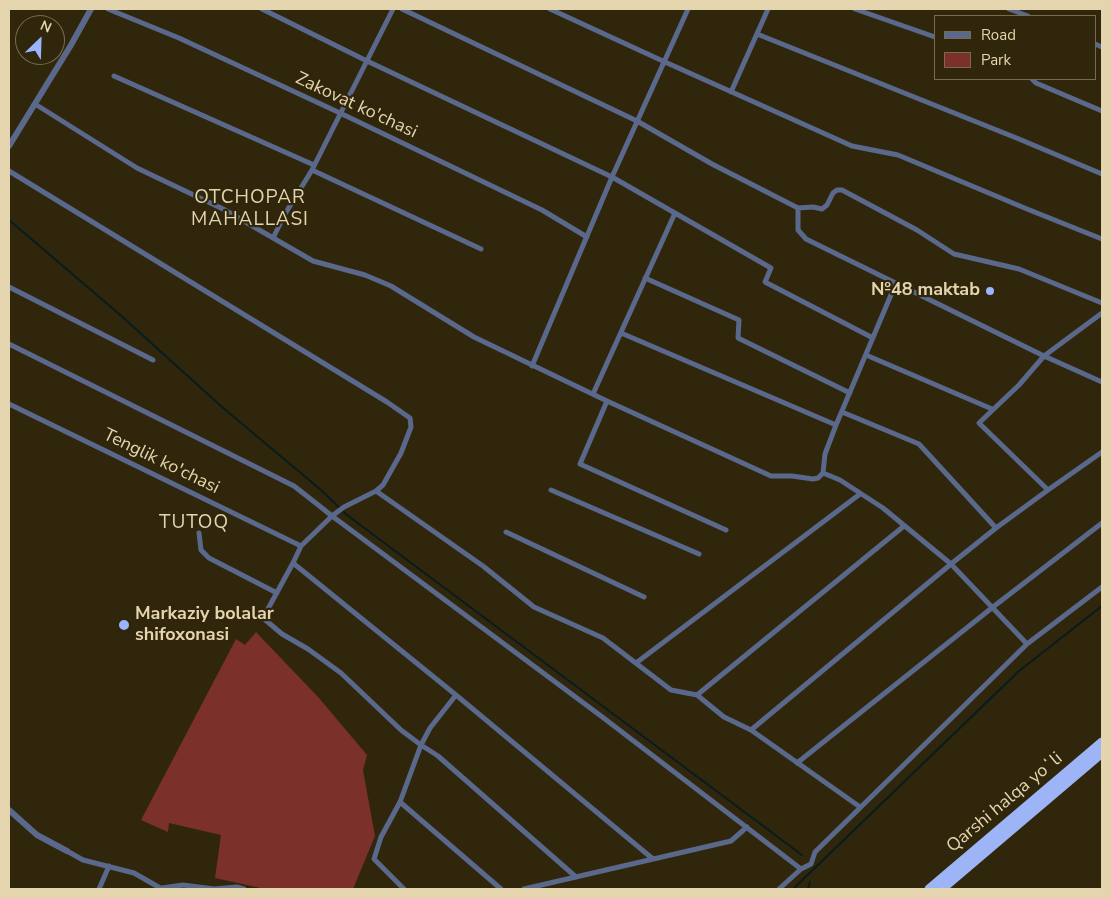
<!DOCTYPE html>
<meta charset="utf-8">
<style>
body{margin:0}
#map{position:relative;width:1111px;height:898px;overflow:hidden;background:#30260b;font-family:"Nunito Sans",sans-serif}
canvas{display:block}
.frame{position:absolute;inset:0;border:10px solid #e5d5ae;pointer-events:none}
.legend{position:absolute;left:934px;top:15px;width:162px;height:65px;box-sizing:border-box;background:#30260b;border:1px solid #786c4c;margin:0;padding:6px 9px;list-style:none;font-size:15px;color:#e5d5ae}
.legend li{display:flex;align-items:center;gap:10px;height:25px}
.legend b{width:25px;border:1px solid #786c4c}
.north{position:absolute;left:15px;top:15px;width:50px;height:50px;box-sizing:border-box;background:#30260b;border:1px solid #786c4c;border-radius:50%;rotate:24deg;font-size:14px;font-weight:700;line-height:20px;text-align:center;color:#e5d5ae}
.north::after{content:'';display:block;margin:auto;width:18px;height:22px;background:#9ab5fd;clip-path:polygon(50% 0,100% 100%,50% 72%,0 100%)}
</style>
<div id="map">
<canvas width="1111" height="898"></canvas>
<div class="frame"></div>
<ul class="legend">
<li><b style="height:6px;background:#5a688c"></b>Road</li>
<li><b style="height:14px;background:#7b3129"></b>Park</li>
</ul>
<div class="north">N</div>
</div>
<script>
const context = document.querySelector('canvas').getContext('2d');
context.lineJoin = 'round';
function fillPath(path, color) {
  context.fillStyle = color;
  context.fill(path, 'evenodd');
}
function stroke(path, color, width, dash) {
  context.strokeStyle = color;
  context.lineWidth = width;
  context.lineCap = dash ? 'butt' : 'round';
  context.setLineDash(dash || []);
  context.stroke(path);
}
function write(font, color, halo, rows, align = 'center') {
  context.font = font + ' "Nunito Sans",sans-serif';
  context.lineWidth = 4.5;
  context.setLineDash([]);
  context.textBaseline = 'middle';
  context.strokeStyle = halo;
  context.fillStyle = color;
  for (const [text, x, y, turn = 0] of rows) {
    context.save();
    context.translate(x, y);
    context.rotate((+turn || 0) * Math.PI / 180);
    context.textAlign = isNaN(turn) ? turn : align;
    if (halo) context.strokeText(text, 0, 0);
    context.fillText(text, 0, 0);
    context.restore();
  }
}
fillPath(new Path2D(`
 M256,632L319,698L367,755L363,770L375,836L353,889H265L215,878L221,835L169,823L168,832L141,820L236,639L245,645Z`), '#7b3129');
stroke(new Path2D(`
 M9,220L118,313L222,407L321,490L347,515L802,855
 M793,889L1019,671L1102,606
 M808,889L810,882`), '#081c1f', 2);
stroke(new Path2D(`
 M108,9L179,38L340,113L542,210L587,237
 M262,9L367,61L612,177L771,268L765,282L873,338
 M402,9L637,121L712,164L798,208L813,207L822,209L827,205L833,193L837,190H842L917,230L954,254L1019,269L1102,303
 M550,9L665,62L852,146L898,155L1027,209L1102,239
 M855,9L935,37
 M1009,9L1028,16
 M757,34L1019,139L1102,174
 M1095,44L1102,47
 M114,76L314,165
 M1032,79L1036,83L1102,111
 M731,92L768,9
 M35,104L137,168L223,209L313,261L365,275L391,286L474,337L607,401L771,476H792L813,479L818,478L823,473L825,454L836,425L896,283
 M312,170L481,249
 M9,171L387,402L410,418L411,427L401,453L383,485L376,491L344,507L332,516L301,546L293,563L263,618L282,634L308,649L341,673L401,730L421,745L438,756L576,877
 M798,208V230L806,239L1044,356L1102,382
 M273,238L285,214L312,170L393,9
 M645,278L739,320L738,338L850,393
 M9,287L153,360
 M621,333L836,425
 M9,344L294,486L317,504L332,516L601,716L801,869
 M866,355L992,409
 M532,366L612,177L688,9
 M593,394L675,213
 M607,401L580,464L726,530
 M9,404L301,546
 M842,412L919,444L996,528
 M823,473L840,480L883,508L951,564L1027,644
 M551,490L699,554
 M1048,490L979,423L1019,385L1044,356L1102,313
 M376,491L483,566L534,607L603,638L671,690L697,695L724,717L751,730L860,807
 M506,532L644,597
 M199,533L201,550L209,558L277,593
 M293,563L456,695L653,859
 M636,663L860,494
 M697,695L904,526
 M751,730L951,564L996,528L1048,490L1102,452
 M797,763L993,607L1102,523
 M400,802L501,889
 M67,851L83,860L134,873L162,889
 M162,888L183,885L214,889L237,887L244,889
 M99,889L109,866
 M404,889L374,859L381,837L400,802L421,745L430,728L456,695
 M524,889L731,841L747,827
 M779,889L801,869L811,864L815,852L1027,644L1102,587`), '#5a688c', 5);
stroke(new Path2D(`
 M9,146L71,45L91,9
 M9,810L37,835L67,851`), '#5a688c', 6);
stroke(new Path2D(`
 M929,889L1102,742
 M942,889L1102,753`), '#9db5f6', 9);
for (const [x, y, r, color] of [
 [990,291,5,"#9ab5fd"],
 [124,625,6,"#9ab5fd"]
]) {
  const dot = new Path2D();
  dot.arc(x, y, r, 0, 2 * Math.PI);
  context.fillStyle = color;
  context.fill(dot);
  stroke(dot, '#30260b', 2);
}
write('18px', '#e5d5ae', '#30260b', [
 ["Zakovat ko'chasi",356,106,25],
 ["Tenglik ko'chasi",161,462,26],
 ["Qarshi halqa yoʻli",1005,803,-40]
]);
write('bold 18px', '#e5d5ae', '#30260b', [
 ["№48 maktab",980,291],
 ["Markaziy bolalar",135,615,"left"],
 ["shifoxonasi",135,636,"left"]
], 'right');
context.letterSpacing = '1px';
write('19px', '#e5d5ae', '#30260b', [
 ["OTCHOPAR",250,198],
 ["MAHALLASI",250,220],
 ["TUTOQ",194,523]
]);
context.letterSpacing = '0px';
</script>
